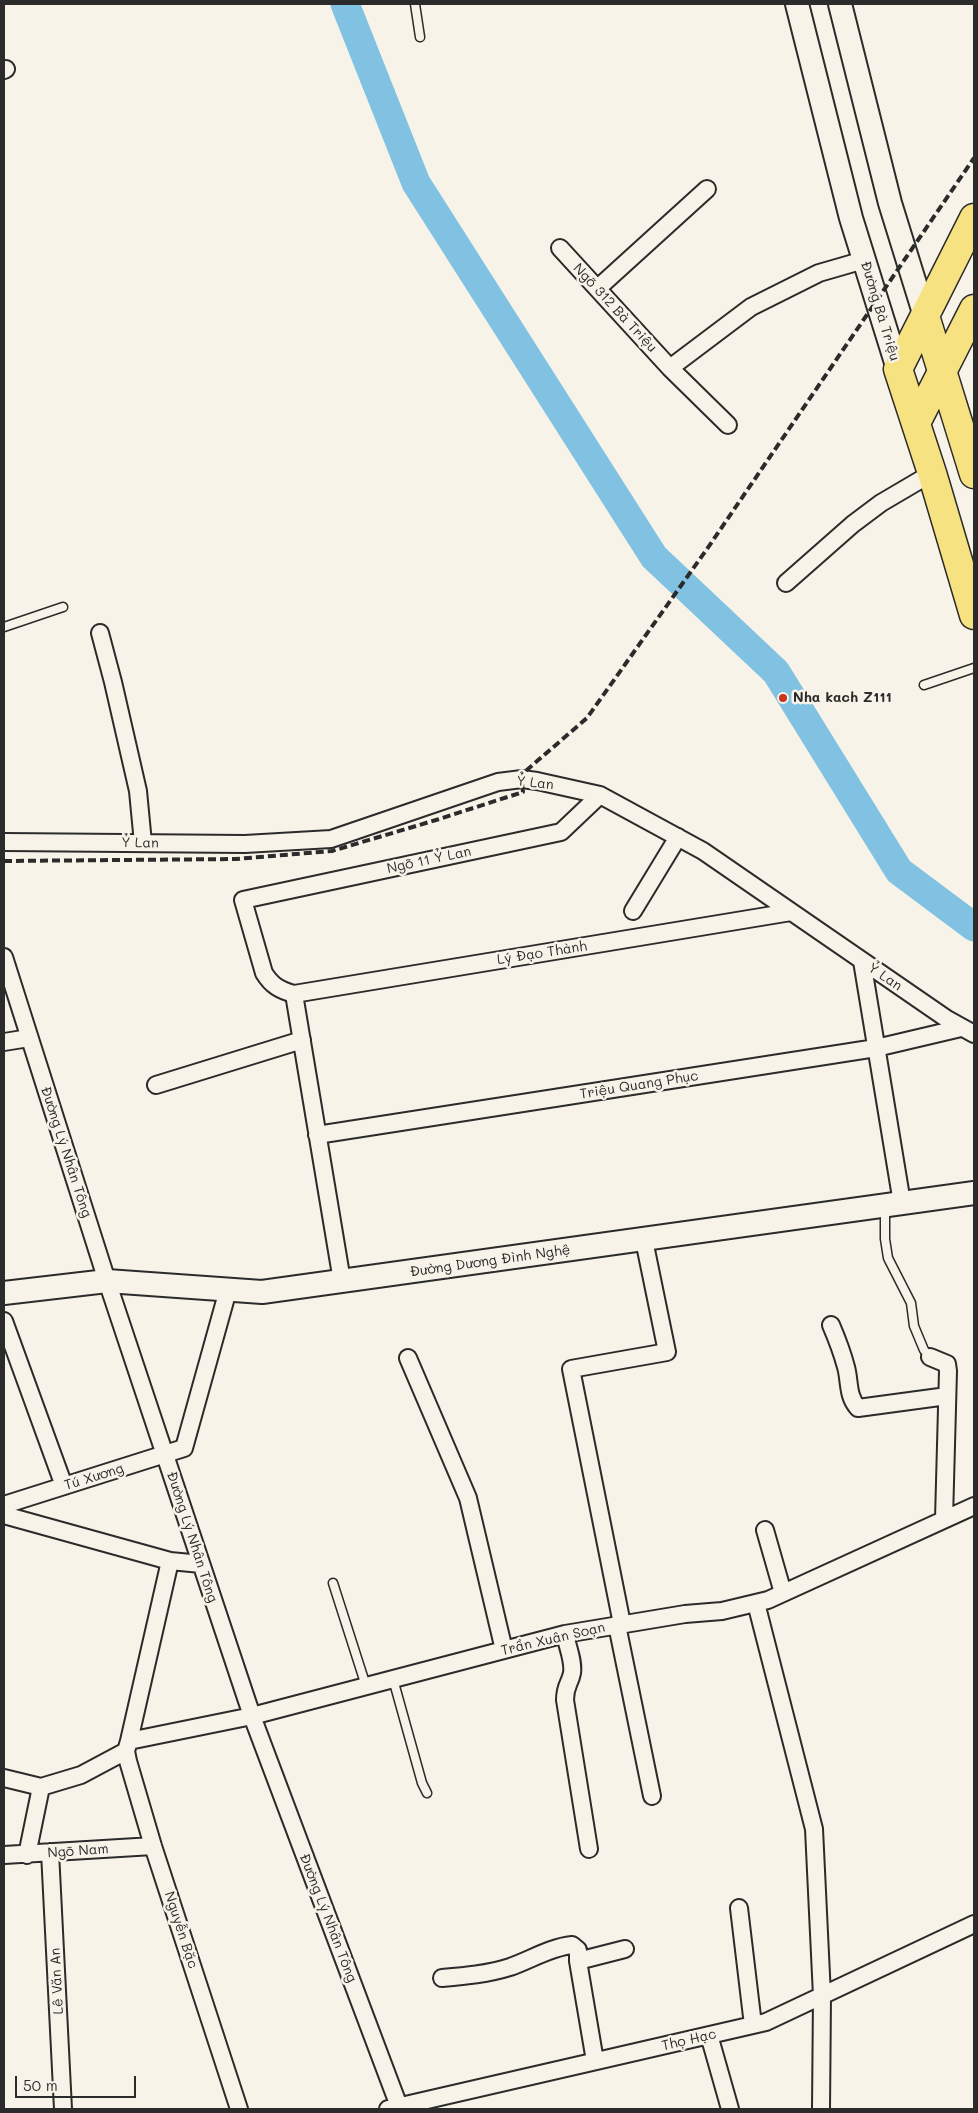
<!DOCTYPE html>
<meta charset="utf-8">
<style>
body{margin:0}
#map{position:relative;width:978px;height:2113px;overflow:hidden;background:#f7f3e8;font-family:Mali,sans-serif}
canvas{display:block}
.frame{position:absolute;inset:0;border:5px solid #2b2b2b;pointer-events:none}
.scale{position:absolute;left:15px;top:2076px;width:121px;height:22px;box-sizing:border-box;border:2px solid #2b2b2b;border-top:0;padding-left:6px;font-size:15px;line-height:18px;white-space:nowrap;color:#2b2b2b;-webkit-text-stroke:4px #f7f3e8;paint-order:stroke}
</style>
<div id="map">
<canvas width="978" height="2113"></canvas>
<div class="frame"></div>
<div class="scale">50 m</div>
</div>
<script>
const context = document.querySelector('canvas').getContext('2d');
context.lineJoin = 'round';
function stroke(path, color, width, dash) {
  context.strokeStyle = color;
  context.lineWidth = width;
  context.lineCap = dash ? 'butt' : 'round';
  context.setLineDash(dash || []);
  context.stroke(path);
}
function write(font, color, halo, rows, align = 'center') {
  context.font = font + ' Mali,sans-serif';
  context.lineWidth = 5;
  context.setLineDash([]);
  context.textBaseline = 'middle';
  context.strokeStyle = halo;
  context.fillStyle = color;
  for (const [text, x, y, turn = 0] of rows) {
    context.save();
    context.translate(x, y);
    context.rotate((+turn || 0) * Math.PI / 180);
    context.textAlign = isNaN(turn) ? turn : align;
    if (halo) context.strokeText(text, 0, 0);
    context.fillText(text, 0, 0);
    context.restore();
  }
}
stroke(new Path2D(`
 M345,4L416,183L654,557L776,672L899,871L974,927`), '#81c2e2', 29);
const lane = new Path2D(`
 M415,4L420,37
 M4,627L63,607
 M924,685L974,668
 M885,1206V1239L888,1258L911,1303L914,1326L924,1350L930,1357
 M333,1583L366,1686
 M393,1679L422,1783L427,1793`);
const street = new Path2D(`
 M4,70L6,69
 M560,248L670,368L728,425
 M598,288L707,189
 M670,368L751,307L819,273L864,260
 M786,583L853,524L881,503L932,473
 M100,633L113,682L138,791L143,843
 M600,795L561,832L243,900L264,973C272,986 280,990 294,994L791,912
 M4,842L245,844L331,839L498,782L522,779L537,781L600,795L703,851L947,1019L974,1034
 M633,911L678,837
 M4,957L107,1281L252,1716L400,2109
 M862,961L902,1203
 M294,994L342,1281
 M4,1042L29,1038
 M156,1085L302,1040
 M317,1135L876,1048L961,1028
 M4,1321L64,1486
 M831,1325C837,1339 842,1352 846,1367C850,1381 847,1396 858,1408L947,1396
 M930,1357L947,1364L948,1371L944,1519
 M408,1358L468,1498L504,1650
 M4,1505L184,1448L228,1290
 M4,1515L170,1561L201,1564
 M765,1530L783,1593
 M756,1603L814,1829L822,1996L821,2109
 M622,1624L571,1369L667,1352L644,1240
 M617,1625L652,1796
 M565,1634C567,1646 574,1661 572,1673C570,1684 565,1685 565,1700L589,1849
 M129,1741L170,1561
 M4,1778L41,1787L27,1855
 M41,1787L81,1775L126,1751
 M50,1852L63,2109
 M4,1855L153,1846
 M739,1908L753,2025
 M442,1978C465,1976 488,1974 510,1967C530,1960 551,1947 572,1945L578,1950V1961
 M709,2035L730,2109
 M595,2061L578,1961L625,1949
 M239,2109L153,1846L128,1761L126,1751L129,1741L252,1716L565,1634L685,1614L722,1611L768,1600L974,1506
 M388,2109L766,2022L974,1924`);
const secondary = new Path2D(`
 M797,4L851,218L898,369
 M840,4L890,203L925,316
 M4,1293L107,1281L262,1292L974,1193`);
const highway = new Path2D(`
 M974,218L898,369L932,473L974,615
 M925,316L974,474
 M916,423L974,309`);
stroke(lane, '#2b2b2b', 11);
stroke(street, '#2b2b2b', 20);
stroke(secondary, '#2b2b2b', 26);
stroke(highway, '#2b2b2b', 31);
stroke(lane, '#f7f3e8', 8);
stroke(street, '#f7f3e8', 16);
stroke(secondary, '#f7f3e8', 22);
stroke(highway, '#f7e281', 28);
stroke(new Path2D(`
 M4,861L236,859L332,851L436,820L523,792L521,775L587,718L707,549L974,158`), '#2b2b2b', 4, [8, 4]);
for (const [x, y, r, color] of [
 [783,698,5,"#c8321e"]
]) {
  const dot = new Path2D();
  dot.arc(x, y, r, 0, 2 * Math.PI);
  context.fillStyle = color;
  context.fill(dot);
  stroke(dot, '#f7f3e8', 2);
}
write('14px', '#2b2b2b', '#f7f3e8', [
 ["Ngõ 312 Bà Triệu",615,308,47],
 ["Đường Bà Triệu",880,311,73],
 ["Ỷ Lan",535,783,6],
 ["Ỷ Lan",140,843,1],
 ["Ngõ 11 Ỷ Lan",429,860,-12],
 ["Lý Đạo Thành",542,953,-9],
 ["Ỷ Lan",885,977,34],
 ["Triệu Quang Phục",639,1085,-9],
 ["Đường Lý Nhân Tông",66,1152,72],
 ["Đường Dương Đình Nghệ",490,1261,-8],
 ["Tú Xương",94,1477,-17],
 ["Đường Lý Nhân Tông",192,1537,72],
 ["Trần Xuân Soạn",553,1639,-13],
 ["Ngõ Nam",78,1851,-4],
 ["Đường Lý Nhân Tông",328,1918,69],
 ["Nguyễn Bặc",181,1930,72],
 ["Lê Văn An",57,1981,-93],
 ["Thọ Hạc",689,2040,-13]
]);
write('bold 14px', '#2b2b2b', '#f7f3e8', [
 ["Nha kach Z111",793,698]
], 'left');
</script>
